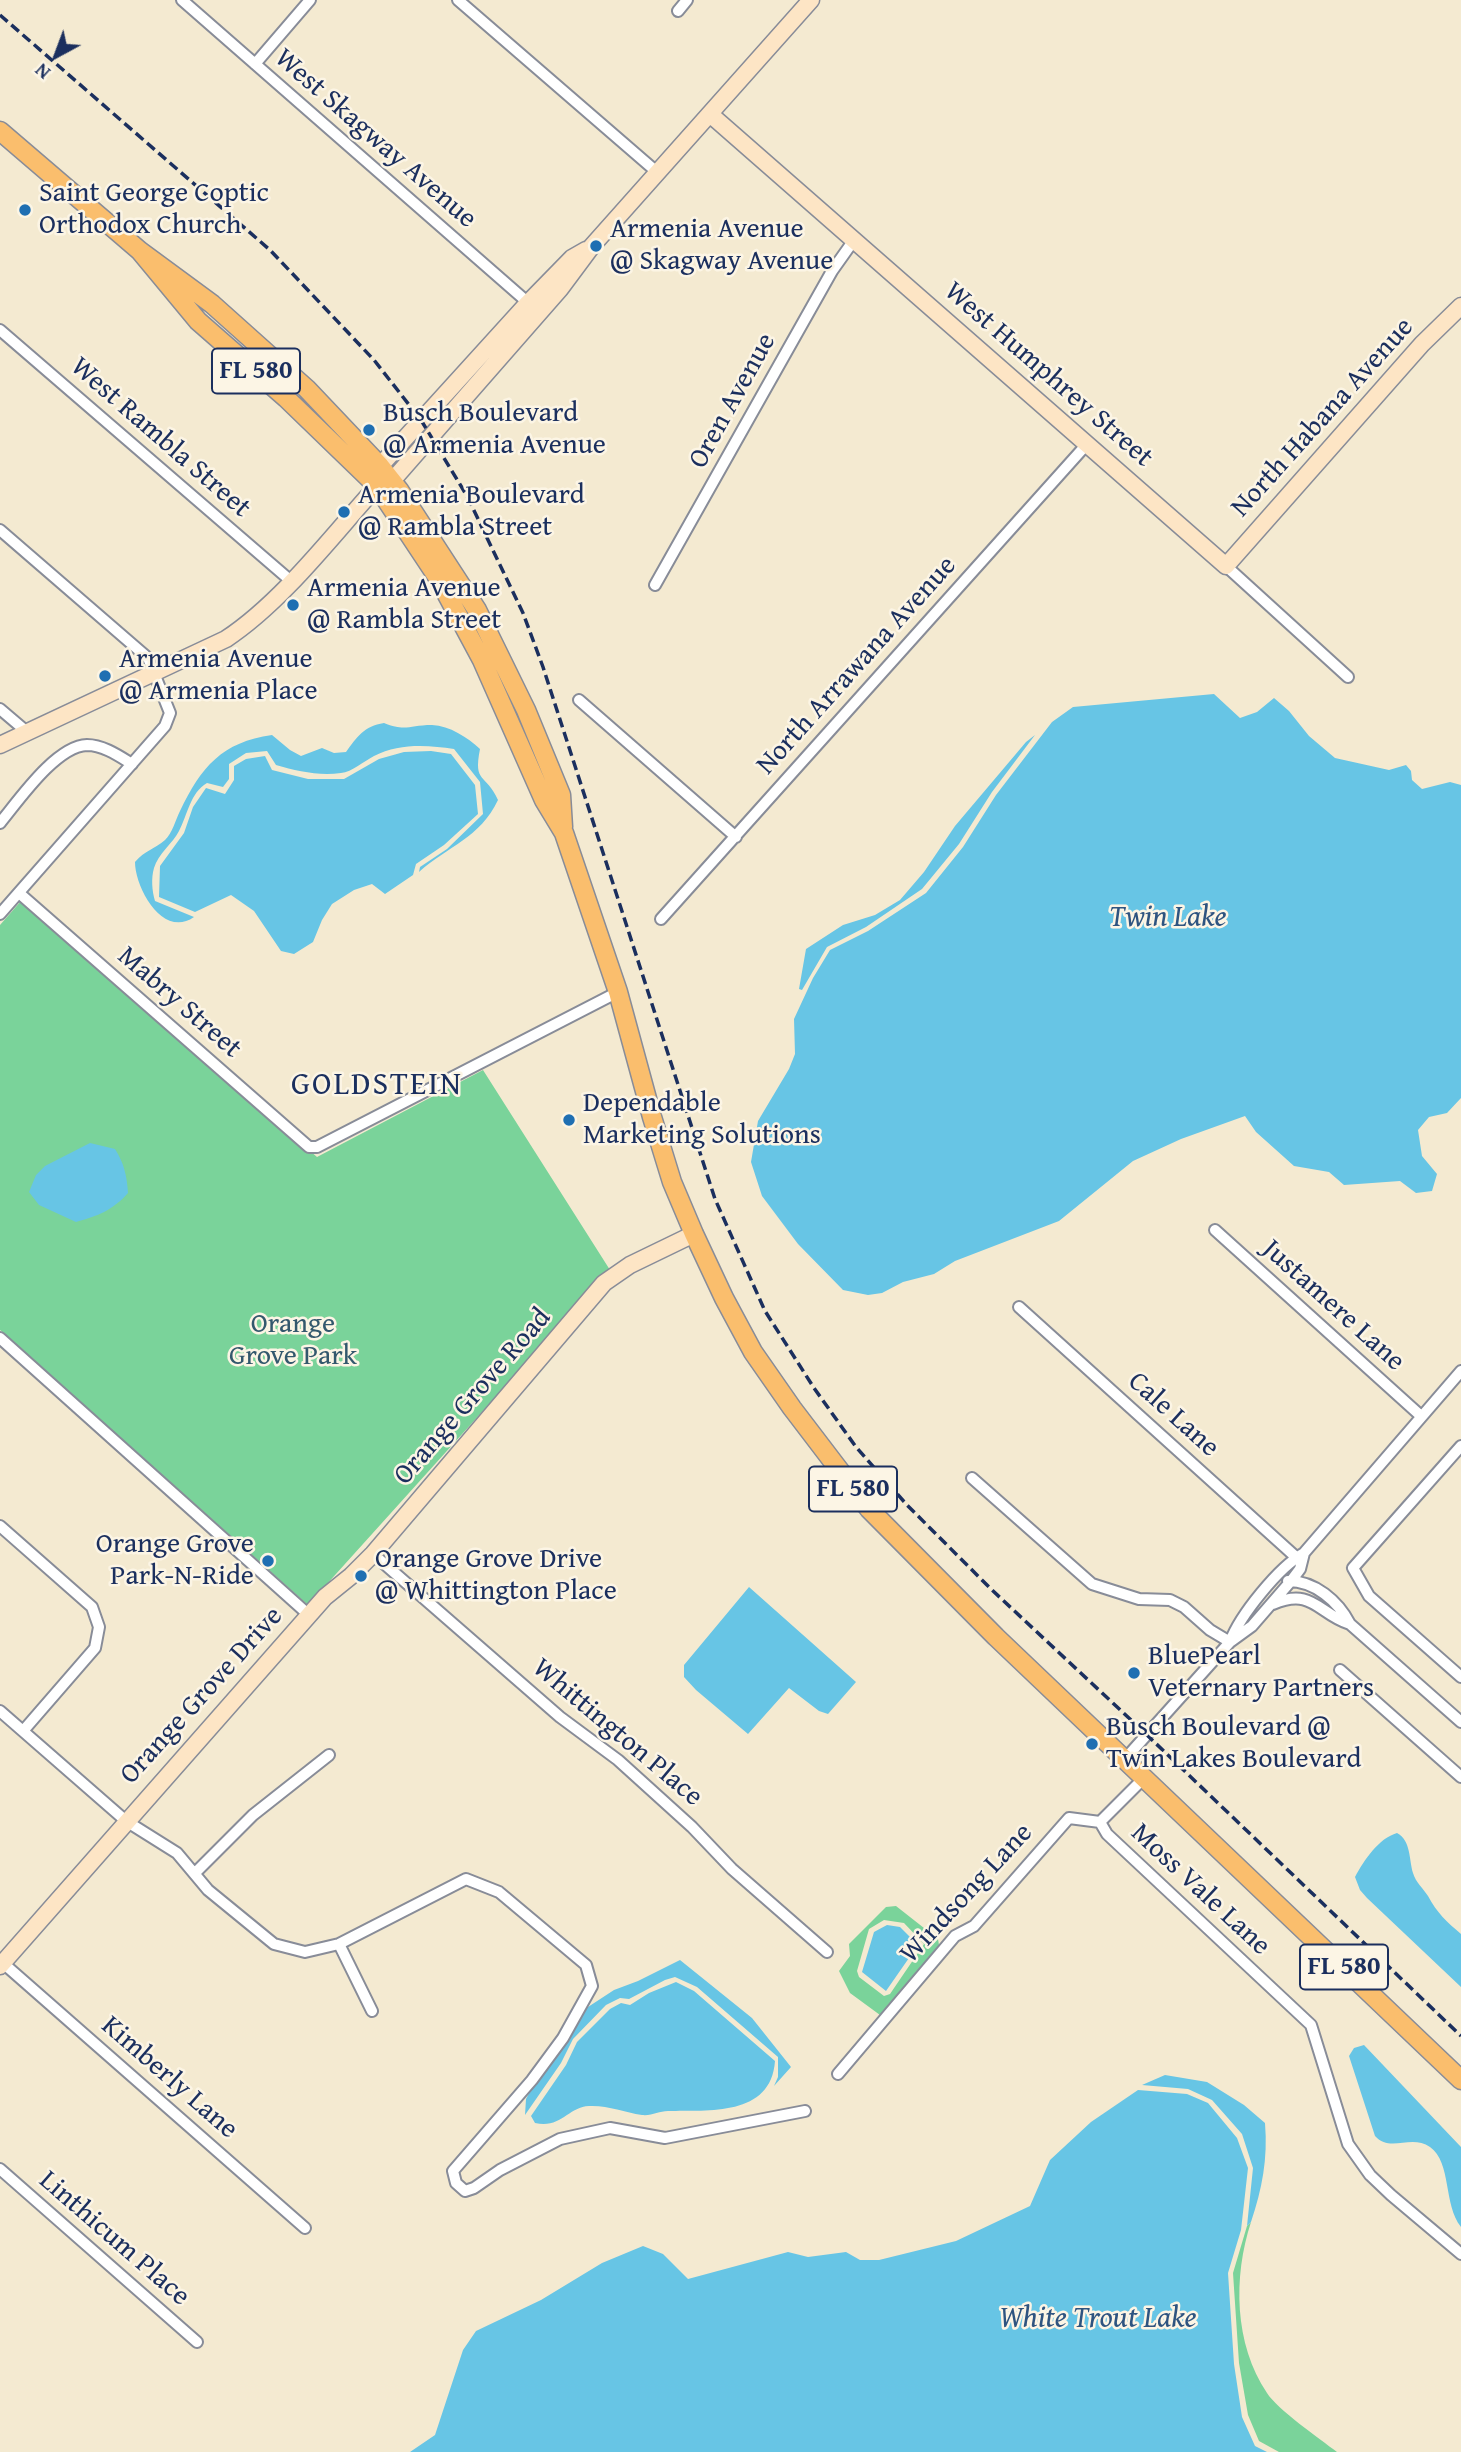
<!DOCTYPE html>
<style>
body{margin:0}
#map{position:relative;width:1461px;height:2452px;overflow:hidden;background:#f4ead1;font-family:"Gentium Book Plus",serif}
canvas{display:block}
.north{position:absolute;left:21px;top:21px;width:70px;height:70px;-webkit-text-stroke:5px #fcf5e5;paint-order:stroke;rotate:221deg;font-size:19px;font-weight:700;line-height:28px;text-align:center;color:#1b2f5e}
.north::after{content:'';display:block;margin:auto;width:24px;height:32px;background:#1b2f5e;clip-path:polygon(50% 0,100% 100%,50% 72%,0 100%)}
</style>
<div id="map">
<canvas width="1461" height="2452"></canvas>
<div class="north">N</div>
</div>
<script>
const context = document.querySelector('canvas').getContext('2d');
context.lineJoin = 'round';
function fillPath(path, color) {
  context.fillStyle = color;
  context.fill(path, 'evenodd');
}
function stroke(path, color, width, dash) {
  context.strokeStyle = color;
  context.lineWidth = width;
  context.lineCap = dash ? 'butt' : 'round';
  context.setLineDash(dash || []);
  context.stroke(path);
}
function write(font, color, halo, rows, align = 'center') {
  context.font = font + ' "Gentium Book Plus",serif';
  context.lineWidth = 5;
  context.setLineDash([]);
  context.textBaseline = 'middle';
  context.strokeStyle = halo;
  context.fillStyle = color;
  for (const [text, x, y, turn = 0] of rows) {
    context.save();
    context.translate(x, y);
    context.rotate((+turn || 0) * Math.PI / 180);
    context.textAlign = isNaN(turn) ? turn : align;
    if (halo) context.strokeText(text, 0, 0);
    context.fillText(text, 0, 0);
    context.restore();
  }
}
fillPath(new Path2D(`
 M21,901L317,1157L483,1070L610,1270L308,1605L0,1330V925Z
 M896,1906L938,1939L939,1945L880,2015L850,1993L839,1971L850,1956L849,1944L886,1907ZM884,1920L904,1923L924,1944L890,1994L884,1996L859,1977L857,1971L869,1929Z
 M1251,2222C1233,2277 1234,2344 1267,2393C1277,2409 1320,2439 1337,2452H1279L1259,2441L1248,2415L1239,2363L1233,2273L1247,2226Z`), '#7ad39a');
fillPath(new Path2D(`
 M1214,694L1240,718L1257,712L1274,698L1289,711L1309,736L1335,758L1389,770L1406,765L1411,771L1412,780L1422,789L1450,782L1461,785V1098L1447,1113L1429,1117L1418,1130L1422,1156L1437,1174L1432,1191L1416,1193L1400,1181L1344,1185L1329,1172L1294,1166L1256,1132L1245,1116L1181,1139L1133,1161L1059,1221L955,1261L934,1274L903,1282L882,1293L868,1295L843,1290L798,1244L762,1196L751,1162L758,1121L789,1069L795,1054L794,1019L813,978L830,950L868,931L926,893L963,847L996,795L1052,722L1073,707Z
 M384,723C406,732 409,725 432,725C450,726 467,737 480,749C473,784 486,773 498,800C480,838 448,846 419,872L420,867L447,849L483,814L480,782L454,749C428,745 399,743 374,756C364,761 352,772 341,773C318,776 297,771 276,765L267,751L246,753L229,764V779L223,787L207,783C190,793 188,814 179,831C173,843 158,854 154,868C151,878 152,891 155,901L194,917C163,939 135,888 135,862C145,850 155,849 165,840C172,834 176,819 180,811C201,767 222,742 272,735L290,750L301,756L322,748L334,753L346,752C357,737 364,726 384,723Z
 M1035,735L992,792L959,844L922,889L866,927L827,947L802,990L799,989L806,949L843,925L875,915L900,900L924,872L955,826L1026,742Z
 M431,751L451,754L475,785L478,814L444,845L416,864L413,875L385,894L372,884L354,890L332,904L322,920L313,942L294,954L281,951L254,911L231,895L195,912L159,897L160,866L184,833L193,807L206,788L225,794L234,780V766L246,759L265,756L272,770L308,779H344L379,759L404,752Z
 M90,1143L115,1149C124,1163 127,1176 128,1193C113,1210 98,1216 76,1222L39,1205L29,1192L36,1175L45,1166Z
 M749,1587L856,1682L828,1714L819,1711L789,1688L748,1734L696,1690L684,1677V1665Z
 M1397,1833C1411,1840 1409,1860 1413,1873C1416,1883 1423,1888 1428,1896C1437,1913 1447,1922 1461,1934V1987L1367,1898L1360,1890L1355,1877C1364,1860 1379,1838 1397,1833Z
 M887,1925L900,1927L918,1945L886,1991L862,1972L874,1932Z
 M680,1960L752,2018L791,2067L774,2086L778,2077V2057L697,1987L675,1977L665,1980L629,1999L620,1998L606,2005L573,2039L561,2063L525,2115L526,2099L539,2074L588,2007L614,1990L638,1981Z
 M676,1982L694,1991L775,2061C771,2117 708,2110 668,2111C659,2111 652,2116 642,2115C624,2112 607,2105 589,2106C568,2107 561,2129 535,2123L531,2116L566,2065L577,2042L610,2009L621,2003L630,2005L649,1993Z
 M1364,2045L1461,2147V2227C1443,2204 1452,2163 1430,2147C1411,2134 1390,2153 1375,2136L1349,2056L1354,2048Z
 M1165,2075L1207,2082L1244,2105L1265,2123C1268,2159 1262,2189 1251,2222L1247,2226L1253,2168L1242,2134L1212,2100L1188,2089L1142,2085Z
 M1138,2090L1187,2094L1208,2103L1237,2138L1248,2168L1241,2230L1228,2273L1234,2364L1242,2417L1255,2446L1267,2452H410L435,2435L463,2350L476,2331L541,2300L602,2263L643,2246L663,2254L688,2279L788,2252L808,2257L846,2252L860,2260H879L956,2241L1030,2206L1050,2160L1091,2122Z`), '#67c5e5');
const street = new Path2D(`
 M182,0L533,307
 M458,0L658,173
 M678,11L687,0
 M255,64L310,0
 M0,330L291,581
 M0,530L148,658L170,713L165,726L0,914
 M1226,566L1348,677
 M655,585L832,271L854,240
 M579,700L736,837
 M0,709L27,732
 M0,823C19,800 56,746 87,745C103,745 119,756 132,764
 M19,893L309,1147H317L618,992
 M661,919L1087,444
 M1215,1230L1421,1416
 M1019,1307L1297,1558
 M0,1338L309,1615
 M1461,1446L1353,1568L1369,1596L1461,1677
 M972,1478L1092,1584L1139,1599L1170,1600L1184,1607L1210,1630L1230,1642
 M0,1526L92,1607L99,1627L95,1648L23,1731
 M373,1554L560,1717L618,1760L692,1827L732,1869L827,1952
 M1288,1581C1315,1581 1338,1601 1350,1624L1461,1722
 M1273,1604C1313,1587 1318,1614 1350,1624
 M1230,1642C1240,1615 1279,1567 1304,1553L1461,1371
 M1340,1670L1461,1777
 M0,1711L126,1821L177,1853L208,1890L274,1944L305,1952L339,1944L466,1879L499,1892L586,1965L592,1986L563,2038L532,2080L453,2171L456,2183L465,2191L474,2188L500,2170L560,2139L610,2128L665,2138L805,2111
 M1125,1759L1230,1642L1252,1626L1291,1581L1300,1569L1304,1553
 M1100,1822L1107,1834L1311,2025L1348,2144L1370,2175L1391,2195L1461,2254
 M1100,1822L1145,1777
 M195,1873L253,1815L329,1755
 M339,1944L372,2011
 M3,1963L305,2228
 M838,2074L955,1936L974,1926L1069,1818L1100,1822
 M0,2169L197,2342`);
const secondary = new Path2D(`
 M711,115L1226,566L1422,344L1461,306
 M379,477L380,466L528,303L572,258L586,250
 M0,745L226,639C282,602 332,536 377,486L392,481L560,289L592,246L811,0
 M0,1966L325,1597L351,1576L373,1554L604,1283L630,1265L694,1234`);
const primary = new Path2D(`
 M0,131L140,251L212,304L307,389L380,466L399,490L477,610L526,710L561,795L563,827
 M140,251L198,321L286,398L377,486L438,578L482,660L544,800L564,833L618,992L652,1117L672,1182L694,1234L724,1298L753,1352L792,1408L869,1509L996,1637L1461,2080`);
stroke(street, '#888c98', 14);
stroke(secondary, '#888c98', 19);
stroke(primary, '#888c98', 21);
stroke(street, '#fff', 10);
stroke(secondary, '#fde5c5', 16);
stroke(primary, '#fabe6d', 18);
stroke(new Path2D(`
 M0,15L270,250L374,360L421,420L467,496L523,613L543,667L715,1199L765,1311L814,1388L856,1447L907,1505L992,1590L1147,1735L1461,2036`), '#1b2f5e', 3.5, [10, 5]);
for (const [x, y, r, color] of [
 [25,210,7,"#1f6fb2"],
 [596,246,7,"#1f6fb2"],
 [369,430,7,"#1f6fb2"],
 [344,512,7,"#1f6fb2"],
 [293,605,7,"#1f6fb2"],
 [105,676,7,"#1f6fb2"],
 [569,1120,7,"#1f6fb2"],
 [268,1561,7,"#1f6fb2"],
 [361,1576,7,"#1f6fb2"],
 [1134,1673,7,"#1f6fb2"],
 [1092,1744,7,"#1f6fb2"]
]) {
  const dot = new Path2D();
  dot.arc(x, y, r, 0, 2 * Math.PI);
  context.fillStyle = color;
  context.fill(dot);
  stroke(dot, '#fcf5e5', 2.5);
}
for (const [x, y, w] of [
 [256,371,88],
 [853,1489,88],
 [1344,1967,88]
]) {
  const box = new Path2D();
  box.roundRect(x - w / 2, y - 22.5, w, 45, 5);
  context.fillStyle = '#fcf5e5';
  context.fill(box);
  stroke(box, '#1b2f5e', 2);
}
write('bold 26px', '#1b2f5e', null, [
 ["FL 580",256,371],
 ["FL 580",853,1489],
 ["FL 580",1344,1967]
]);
write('28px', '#1b2f5e', '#fcf5e5', [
 ["West Skagway Avenue",375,139,41],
 ["West Humphrey Street",1048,375,41],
 ["Oren Avenue",733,401,-61],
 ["North Habana Avenue",1323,418,-48],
 ["West Rambla Street",160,438,41],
 ["North Arrawana Avenue",857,666,-48],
 ["Mabry Street",179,1003,41],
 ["Justamere Lane",1333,1306,42],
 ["Orange Grove Road",473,1397,-49],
 ["Cale Lane",1173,1415,42],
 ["Orange Grove Drive",202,1696,-48],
 ["Whittington Place",617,1733,40],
 ["Moss Vale Lane",1200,1890,43],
 ["Windsong Lane",967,1894,-47],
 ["Kimberly Lane",169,2078,41],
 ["Linthicum Place",114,2239,41]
]);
write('28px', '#1b2f5e', '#fcf5e5', [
 ["Saint George Coptic",39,194],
 ["Orthodox Church",39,226],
 ["Armenia Avenue",610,230],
 ["@ Skagway Avenue",610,262],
 ["Busch Boulevard",383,414],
 ["@ Armenia Avenue",383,446],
 ["Armenia Boulevard",358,496],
 ["@ Rambla Street",358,528],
 ["Armenia Avenue",307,589],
 ["@ Rambla Street",307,621],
 ["Armenia Avenue",119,660],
 ["@ Armenia Place",119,692],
 ["Dependable",583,1104],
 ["Marketing Solutions",583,1136],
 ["Orange Grove",254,1545,"right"],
 ["Park-N-Ride",254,1577,"right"],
 ["Orange Grove Drive",375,1560],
 ["@ Whittington Place",375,1592],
 ["BluePearl",1148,1657],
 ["Veternary Partners",1148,1689],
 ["Busch Boulevard @",1106,1728],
 ["Twin Lakes Boulevard",1106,1760]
], 'left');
write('28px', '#33586d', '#fcf5e5', [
 ["Orange",293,1325],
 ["Grove Park",293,1357]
]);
write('italic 30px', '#2e5480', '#fcf5e5', [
 ["Twin Lake",1168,918],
 ["White Trout Lake",1098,2319]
]);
context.letterSpacing = '2px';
write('32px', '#1b2f5e', '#fcf5e5', [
 ["GOLDSTEIN",377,1086]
]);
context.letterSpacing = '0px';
</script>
